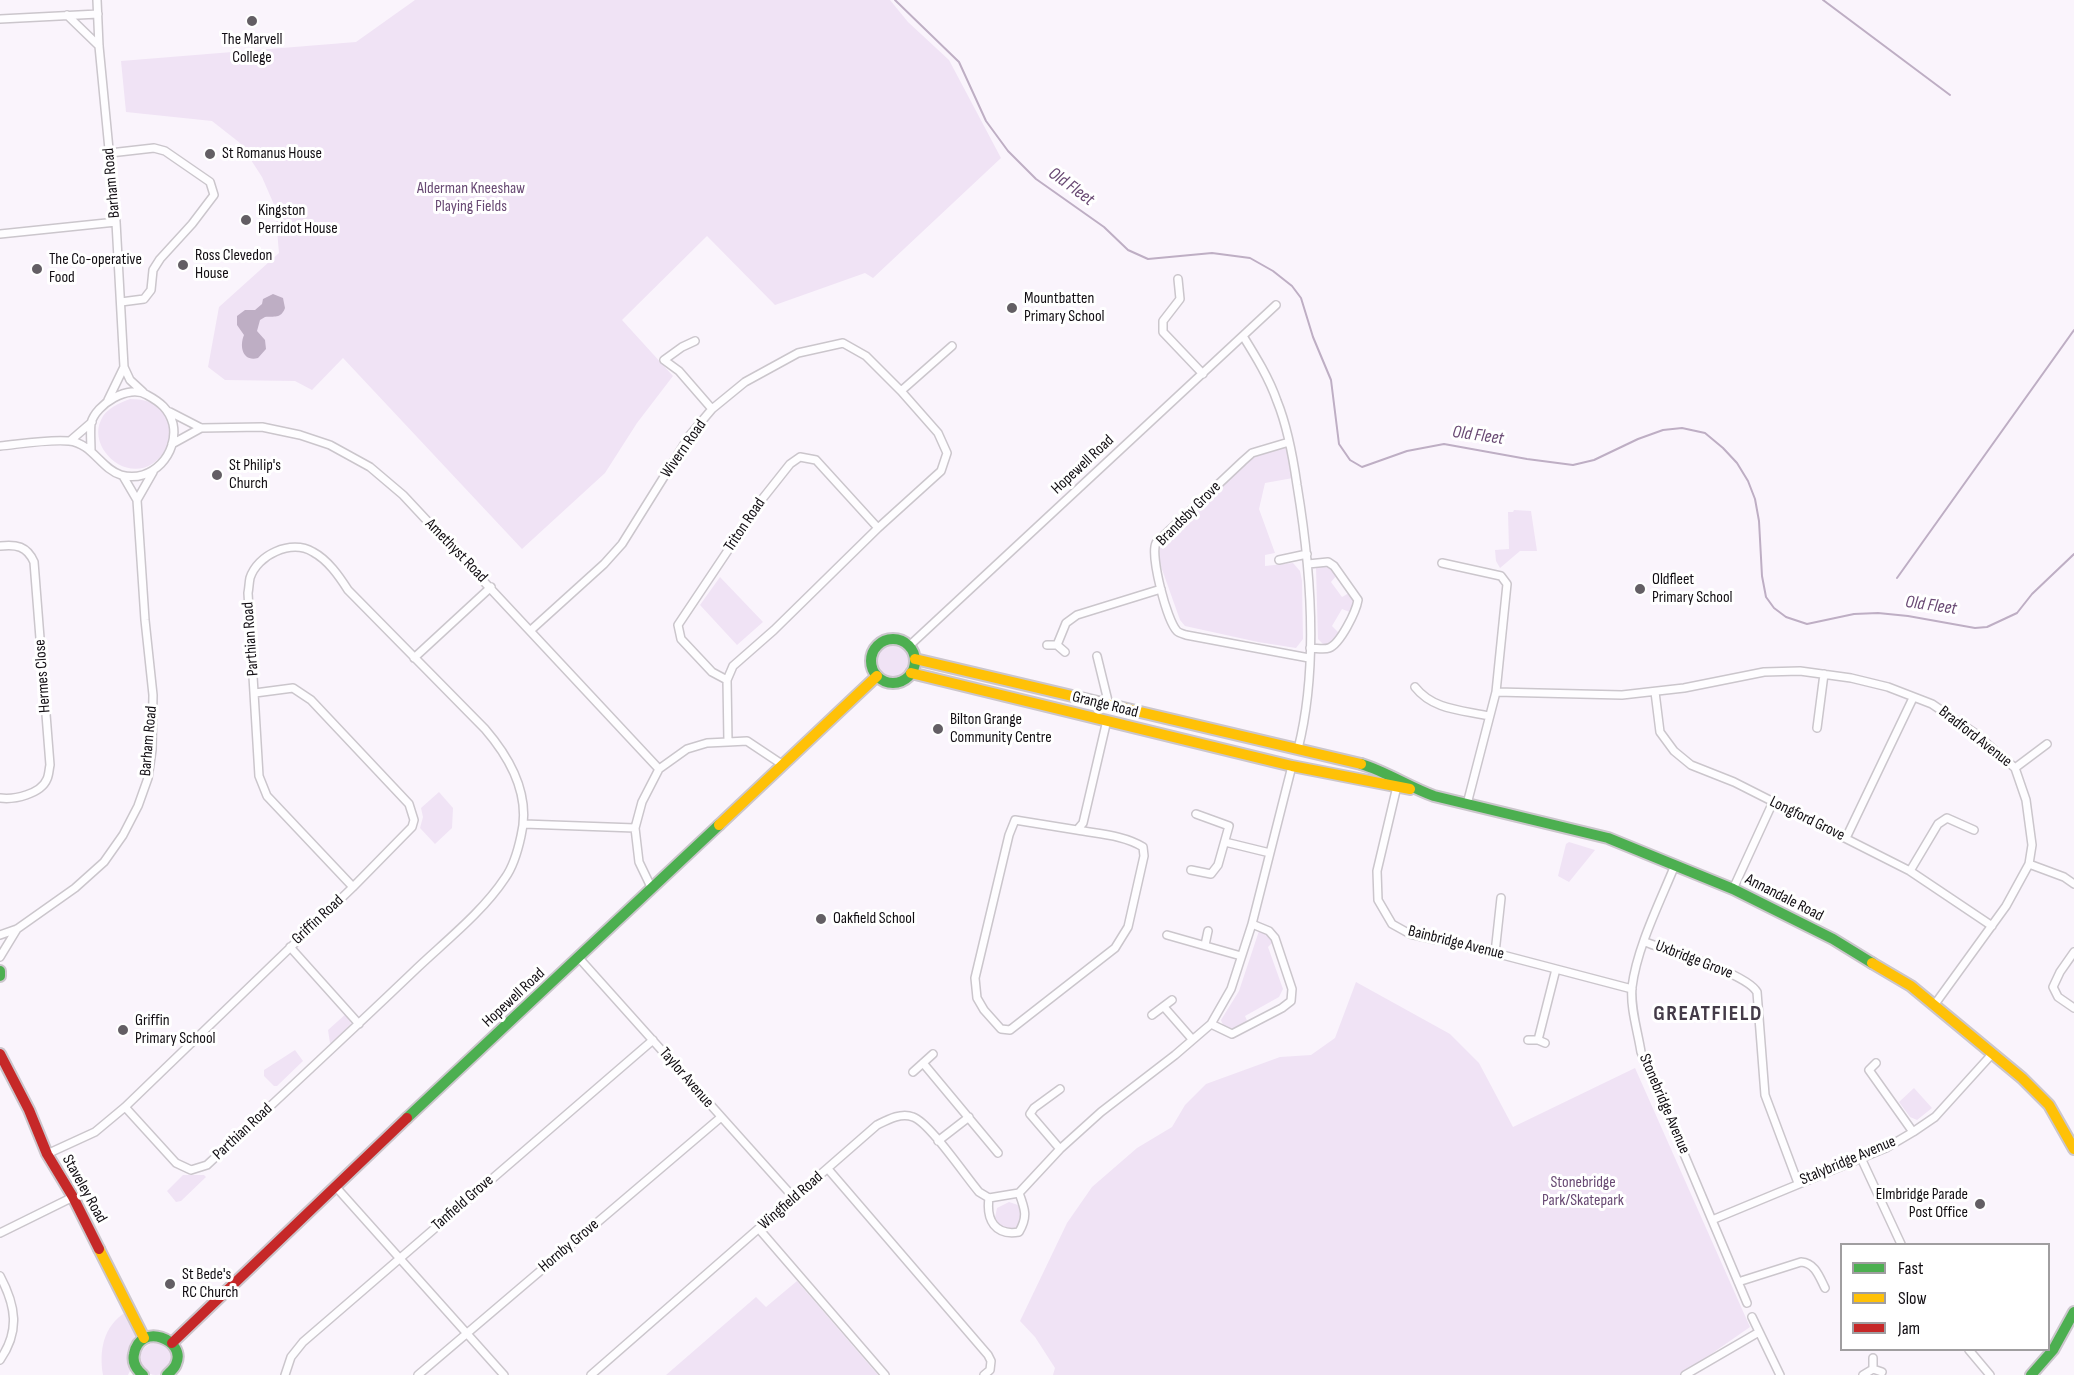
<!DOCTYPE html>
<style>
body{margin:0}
#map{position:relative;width:2074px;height:1375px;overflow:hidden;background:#faf4fc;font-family:"Sofia Sans Condensed",sans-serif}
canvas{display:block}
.legend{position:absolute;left:1840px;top:1243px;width:210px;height:108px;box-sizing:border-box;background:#fff;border:2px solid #a09ea0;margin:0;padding:8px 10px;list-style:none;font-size:18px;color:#110d12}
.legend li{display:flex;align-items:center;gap:12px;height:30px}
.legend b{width:30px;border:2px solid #a09ea0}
</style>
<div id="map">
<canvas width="2074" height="1375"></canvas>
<ul class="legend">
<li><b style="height:8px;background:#4caf50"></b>Fast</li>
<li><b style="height:8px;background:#ffc107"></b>Slow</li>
<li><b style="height:8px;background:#c62828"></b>Jam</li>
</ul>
</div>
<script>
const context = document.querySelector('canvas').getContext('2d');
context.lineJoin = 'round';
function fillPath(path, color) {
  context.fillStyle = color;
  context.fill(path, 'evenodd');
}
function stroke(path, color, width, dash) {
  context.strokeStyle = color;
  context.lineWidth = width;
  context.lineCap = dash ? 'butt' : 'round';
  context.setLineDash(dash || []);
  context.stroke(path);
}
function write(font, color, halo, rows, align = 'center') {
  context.font = font + ' "Sofia Sans Condensed",sans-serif';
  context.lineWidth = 6;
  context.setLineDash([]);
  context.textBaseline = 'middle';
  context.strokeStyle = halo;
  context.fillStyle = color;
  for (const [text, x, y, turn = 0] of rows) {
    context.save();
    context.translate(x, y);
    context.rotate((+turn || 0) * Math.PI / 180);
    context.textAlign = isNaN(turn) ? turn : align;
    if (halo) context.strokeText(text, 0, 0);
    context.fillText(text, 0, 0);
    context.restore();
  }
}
fillPath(new Path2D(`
 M415,0H890L908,22L949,60L1001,158L873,278L865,273L775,305L707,236L622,320L673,376L637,423L605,473L522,549L343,358L312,390L295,381L225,380L208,367L219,307L279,253L275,207L262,177L240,143L212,121L126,112L121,61L356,42Z
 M130,399C155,399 172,411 169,438C168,449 161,458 152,464C123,482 88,446 101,420C106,408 120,403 130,399Z
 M1287,444L1293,478L1265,483L1259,509L1275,553L1265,555V566L1293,563L1300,571L1302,581L1303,639L1296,648L1258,642L1185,626L1180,620L1158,558L1161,544L1254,455Z
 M1514,510L1531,511L1537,551H1520L1500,568L1496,561L1495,550L1509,549L1508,512H1513Z
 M1320,565L1332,567L1337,575L1331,582L1342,597L1349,593L1355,601L1352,613L1342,609L1332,626L1340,634L1328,645H1324L1318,639L1316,568Z
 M720,577L763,622L737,645L700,605Z
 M877 661a16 16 0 1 1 32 0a16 16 0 1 1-32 0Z
 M439,792L453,808L452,828L435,844L420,828L423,817L421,808Z
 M1569,842L1595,850L1569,882L1558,876L1566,844Z
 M1259,931L1268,934L1274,941L1268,947L1283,989L1279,997L1245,1016L1248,1023C1238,1028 1225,1034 1221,1020L1239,991Z
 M1356,982L1450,1034L1479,1063L1513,1127L1635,1068L1750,1327L1681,1375H1053L1055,1368L1035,1337L1020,1321L1067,1223L1092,1187L1137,1148L1172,1127L1185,1105L1206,1084L1280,1057L1311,1055L1335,1038Z
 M348,1012L351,1024L332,1044L330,1043L328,1030Z
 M295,1050L303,1061L277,1086H274L264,1076V1070Z
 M1914,1088L1932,1108L1917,1120L1910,1117L1899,1102Z
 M183,1175H204L206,1177L181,1201L176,1202L167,1191Z
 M1009,1202L1018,1205C1023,1214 1023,1224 1015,1231L1003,1229L995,1218L997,1208Z
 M797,1281L878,1375H666L756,1297L766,1307Z
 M126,1312L136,1334L127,1352L130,1371L128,1375H103C99,1351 103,1326 126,1312Z
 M140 1359a16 16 0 1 1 32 0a16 16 0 1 1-32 0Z`), '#f0e3f5');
fillPath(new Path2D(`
 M273,294L283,298L285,308C281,319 274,316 265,317L260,320L257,331L265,340L266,349L258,358C243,362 239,347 244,335L237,325V316L245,310H255L262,304L263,299Z`), '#beaec4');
stroke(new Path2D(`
 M895,0L959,62L986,121L1008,151L1036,179L1104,227L1128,250L1148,259L1212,253L1250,258L1273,271L1292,286L1301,298L1313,337L1331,380L1339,444L1350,460L1362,467L1407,451L1444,444L1527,459L1573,465L1594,460L1638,439L1663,430L1682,428L1705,433L1723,448L1737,463L1748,481L1755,499L1759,521L1762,576L1766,597L1774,608L1786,617L1807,624L1854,614L1878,613L1908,616L1975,628L1987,627L2017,613L2032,594L2074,554
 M1823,0L1950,95
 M1897,578L2074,330`), '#beaec4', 2);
const street = new Path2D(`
 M97,0L99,46L116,222L124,367L130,380L143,392
 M67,15L99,46
 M0,19L98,14
 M110,153L154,148L165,151L210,182L214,195L192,224L160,259L153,270L151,290L144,299L121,302
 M0,234L116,222
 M1178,279L1180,299L1163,321V332L1203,374
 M1243,336C1256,357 1269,378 1277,401C1288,428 1293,457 1297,485C1311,569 1319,666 1298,749
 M695,341L682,347L664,360L679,371L712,409
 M901,391L952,346
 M108,400L124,367
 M170,412L201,428L262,427L300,435L330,445L370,467L403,495L659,769
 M70,441L92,422
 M1289,442L1252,453L1243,461L1156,543C1150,556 1167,621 1177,631C1179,633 1183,634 1186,635L1309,658
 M172,444L201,428
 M0,446C20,444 49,439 69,441C92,443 101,469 121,475C152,484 179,453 173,424C169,409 160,402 147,395C129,384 96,404 91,423C90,432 91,442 91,451
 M137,500L153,472
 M0,546C16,544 27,546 34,562L50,765C49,769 49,775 47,779C41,794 14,800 0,798
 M1279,560L1307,554
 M1442,563L1501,576L1507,584L1496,692L1467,804
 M1308,564L1328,562L1334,566L1358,600C1356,612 1340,644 1329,648C1324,650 1316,648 1310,648
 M531,630L604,564L622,544L690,435L712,409L745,382L798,353L843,343L866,356L901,391L938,433L947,453L941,471L878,528L774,630L733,666L727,680L728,742
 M1047,645H1057L1065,652
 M1057,645L1066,623L1077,615L1161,589
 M909,646L1276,305
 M1097,656L1109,705
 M414,658L491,587
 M727,680L712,672L681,639L678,625L763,498L790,464L800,457L816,460L878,528
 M1415,687C1433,710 1462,710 1489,716
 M1496,692L1622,695L1684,688L1764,672L1800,671L1851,678L1888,687L1932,704L1976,734L2015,768L2026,800L2032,845L2029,864L2006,906L1935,1004
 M1655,692L1660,732L1674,751L1691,765L1734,782L1910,871L1992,926
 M1817,728L1824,674
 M2015,768L2047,744
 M1398,782L1377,871L1378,900L1392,924L1410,934L1495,953L1632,989
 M524,824L635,828
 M1077,830C1098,834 1124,835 1143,847L1144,856L1128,927L1115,948L1010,1030L1001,1029L984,1010L977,998L975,978L1009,835L1015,820L1077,830L1083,823L1107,720
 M1846,838L1913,698
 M1225,842L1270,853
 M2029,864L2064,877L2074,884
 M1675,865C1660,902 1637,947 1632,987C1630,1008 1638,1032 1641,1052L1747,1303
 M1191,870L1211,874L1218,865L1229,826L1196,814
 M1910,871L1938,824L1947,818L1974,830
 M652,889L639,862L635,828L642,802L659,769L687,749L707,743L728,742L747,741L783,765
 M1733,889L1773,802
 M0,935L17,929L75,888L104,862L123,835L138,806L148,778L152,750L153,695L145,620L137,500L123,476
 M1167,935L1241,956
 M1645,942C1669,951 1746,973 1757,992L1765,1095L1798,1183
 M1205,945L1208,931
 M290,947L359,1024
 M2074,952L2060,972L2053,987L2058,997L2074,1008
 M1495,953L1501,898
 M0,957L17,929
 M579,958L794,1198
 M1164,1007L1192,1039
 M1152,1015L1172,1000
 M1211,1024L1232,1034L1282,1008L1291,1001L1292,989L1275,938L1269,931L1252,924
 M1528,1040H1538L1545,1043
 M1538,1040L1556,969
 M923,1063L998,1153
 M1876,1063L1869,1070L1913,1132
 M913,1072L933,1054
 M1060,1089L1034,1108L1030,1114L1060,1149
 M125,1107L176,1163L191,1170L207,1165C276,1101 345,1037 413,972C443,943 482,913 505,878C513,867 518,850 521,836C531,796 510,758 485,729L348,590C339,576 328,560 313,552C291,539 257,555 250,578C249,583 249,588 248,593L259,776L267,796L353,887
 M938,1141L969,1117
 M47,1154L95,1132L125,1107L353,887L412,827L414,820L409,804L311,700L293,688L255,693
 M1861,1158L1901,1244
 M828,1169L988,1355L991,1361L990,1370L984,1375
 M335,1186L504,1375
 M989,1198C986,1220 995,1236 1019,1232C1028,1217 1025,1209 1019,1193
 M1712,1220L1886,1148L1913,1132L1935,1117L1993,1053
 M759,1229L885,1375
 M0,1233L73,1197
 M0,1276C16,1306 20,1331 0,1360
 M1738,1282L1801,1262C1815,1263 1819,1276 1825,1288
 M1752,1317L1780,1375
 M1969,1350L1990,1375
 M1873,1358V1369L1882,1372
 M285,1375L291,1357L303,1342L653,1040
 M418,1375L720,1118
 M591,1375L877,1125C887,1120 901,1112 913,1117C929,1122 966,1177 979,1192L989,1198L1019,1193L1060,1149L1101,1112L1175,1055L1211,1024L1231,989L1252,924L1292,766
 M1685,1375L1759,1332
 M1863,1375L1873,1369`);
const fast = new Path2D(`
 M871 661a22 22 0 1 1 44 0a22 22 0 1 1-44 0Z
 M1361,764C1387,772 1409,787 1434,796L1608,838L1733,889L1833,939L1872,963
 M0,971V976
 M407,1118L719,825
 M143,1375C137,1370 132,1363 134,1354C140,1321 187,1340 176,1364C175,1368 170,1372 167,1375
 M2031,1375L2053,1350L2074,1312`);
const slow = new Path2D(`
 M915,659L1361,764
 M911,673L1292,766L1410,789
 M719,825L877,676
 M1872,963L1911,986L2022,1078L2049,1105L2074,1149
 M99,1249L144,1338`);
const jam = new Path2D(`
 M0,1054L29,1110L47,1154L73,1197L99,1249
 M172,1343L407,1118`);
stroke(street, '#cbc6cc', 10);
stroke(fast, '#cbc6cc', 14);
stroke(slow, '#cbc6cc', 14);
stroke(jam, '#cbc6cc', 14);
stroke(street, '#fefdff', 7);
stroke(fast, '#4caf50', 10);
stroke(slow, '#ffc107', 10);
stroke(jam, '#c62828', 10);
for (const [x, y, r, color] of [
 [252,21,6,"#635e64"],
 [210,154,6,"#635e64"],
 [246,220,6,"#635e64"],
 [183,265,6,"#635e64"],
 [37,269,6,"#635e64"],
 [1012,308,6,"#635e64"],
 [217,475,6,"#635e64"],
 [1640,589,6,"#635e64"],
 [938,729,6,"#635e64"],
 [821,919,6,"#635e64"],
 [123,1030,6,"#635e64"],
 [1980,1204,6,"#635e64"],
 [170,1284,6,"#635e64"]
]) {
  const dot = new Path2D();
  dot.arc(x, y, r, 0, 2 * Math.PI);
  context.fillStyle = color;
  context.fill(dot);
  stroke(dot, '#fff', 2);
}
write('16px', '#110d12', '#fff', [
 ["The Marvell",252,40,"center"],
 ["College",252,58,"center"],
 ["St Romanus House",222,154],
 ["Kingston",258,211],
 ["Perridot House",258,229],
 ["Ross Clevedon",195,256],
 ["House",195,274],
 ["The Co-operative",49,260],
 ["Food",49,278],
 ["Mountbatten",1024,299],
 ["Primary School",1024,317],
 ["St Philip's",229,466],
 ["Church",229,484],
 ["Oldfleet",1652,580],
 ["Primary School",1652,598],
 ["Bilton Grange",950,720],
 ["Community Centre",950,738],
 ["Oakfield School",833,919],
 ["Griffin",135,1021],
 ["Primary School",135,1039],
 ["Elmbridge Parade",1968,1195,"right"],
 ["Post Office",1968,1213,"right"],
 ["St Bede's",182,1275],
 ["RC Church",182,1293]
], 'left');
write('16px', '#110d12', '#fff', [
 ["Barham Road",112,183,-95],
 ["Wivern Road",684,449,-55],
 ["Hopewell Road",1083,465,-43],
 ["Brandsby Grove",1189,514,-45],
 ["Triton Road",745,525,-56],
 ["Amethyst Road",456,551,46],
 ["Parthian Road",251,639,-94],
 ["Hermes Close",43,676,-94],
 ["Grange Road",1105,705,14],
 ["Bradford Avenue",1975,737,38],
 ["Barham Road",149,741,-85],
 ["Longford Grove",1807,819,26],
 ["Annandale Road",1784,898,27],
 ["Griffin Road",318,920,-43],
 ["Bainbridge Avenue",1456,943,14],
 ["Uxbridge Grove",1694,960,21],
 ["Hopewell Road",514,998,-43],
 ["Taylor Avenue",686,1078,49],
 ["Stonebridge Avenue",1664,1104,67],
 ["Parthian Road",243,1132,-43],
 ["Stalybridge Avenue",1848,1161,-23],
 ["Staveley Road",84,1189,61],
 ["Wingfield Road",791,1201,-41],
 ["Tanfield Grove",463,1203,-41],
 ["Hornby Grove",569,1246,-40]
]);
write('16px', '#684973', '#fff', [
 ["Alderman Kneeshaw",471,189],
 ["Playing Fields",471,207],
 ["Stonebridge",1583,1183],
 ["Park/Skatepark",1583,1201]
]);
write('italic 18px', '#694973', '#fff', [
 ["Old Fleet",1071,187,36],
 ["Old Fleet",1478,436,8],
 ["Old Fleet",1931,606,8]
]);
context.letterSpacing = '1.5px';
write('bold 22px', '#443b48', '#fff', [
 ["GREATFIELD",1708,1014]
]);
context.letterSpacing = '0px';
</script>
